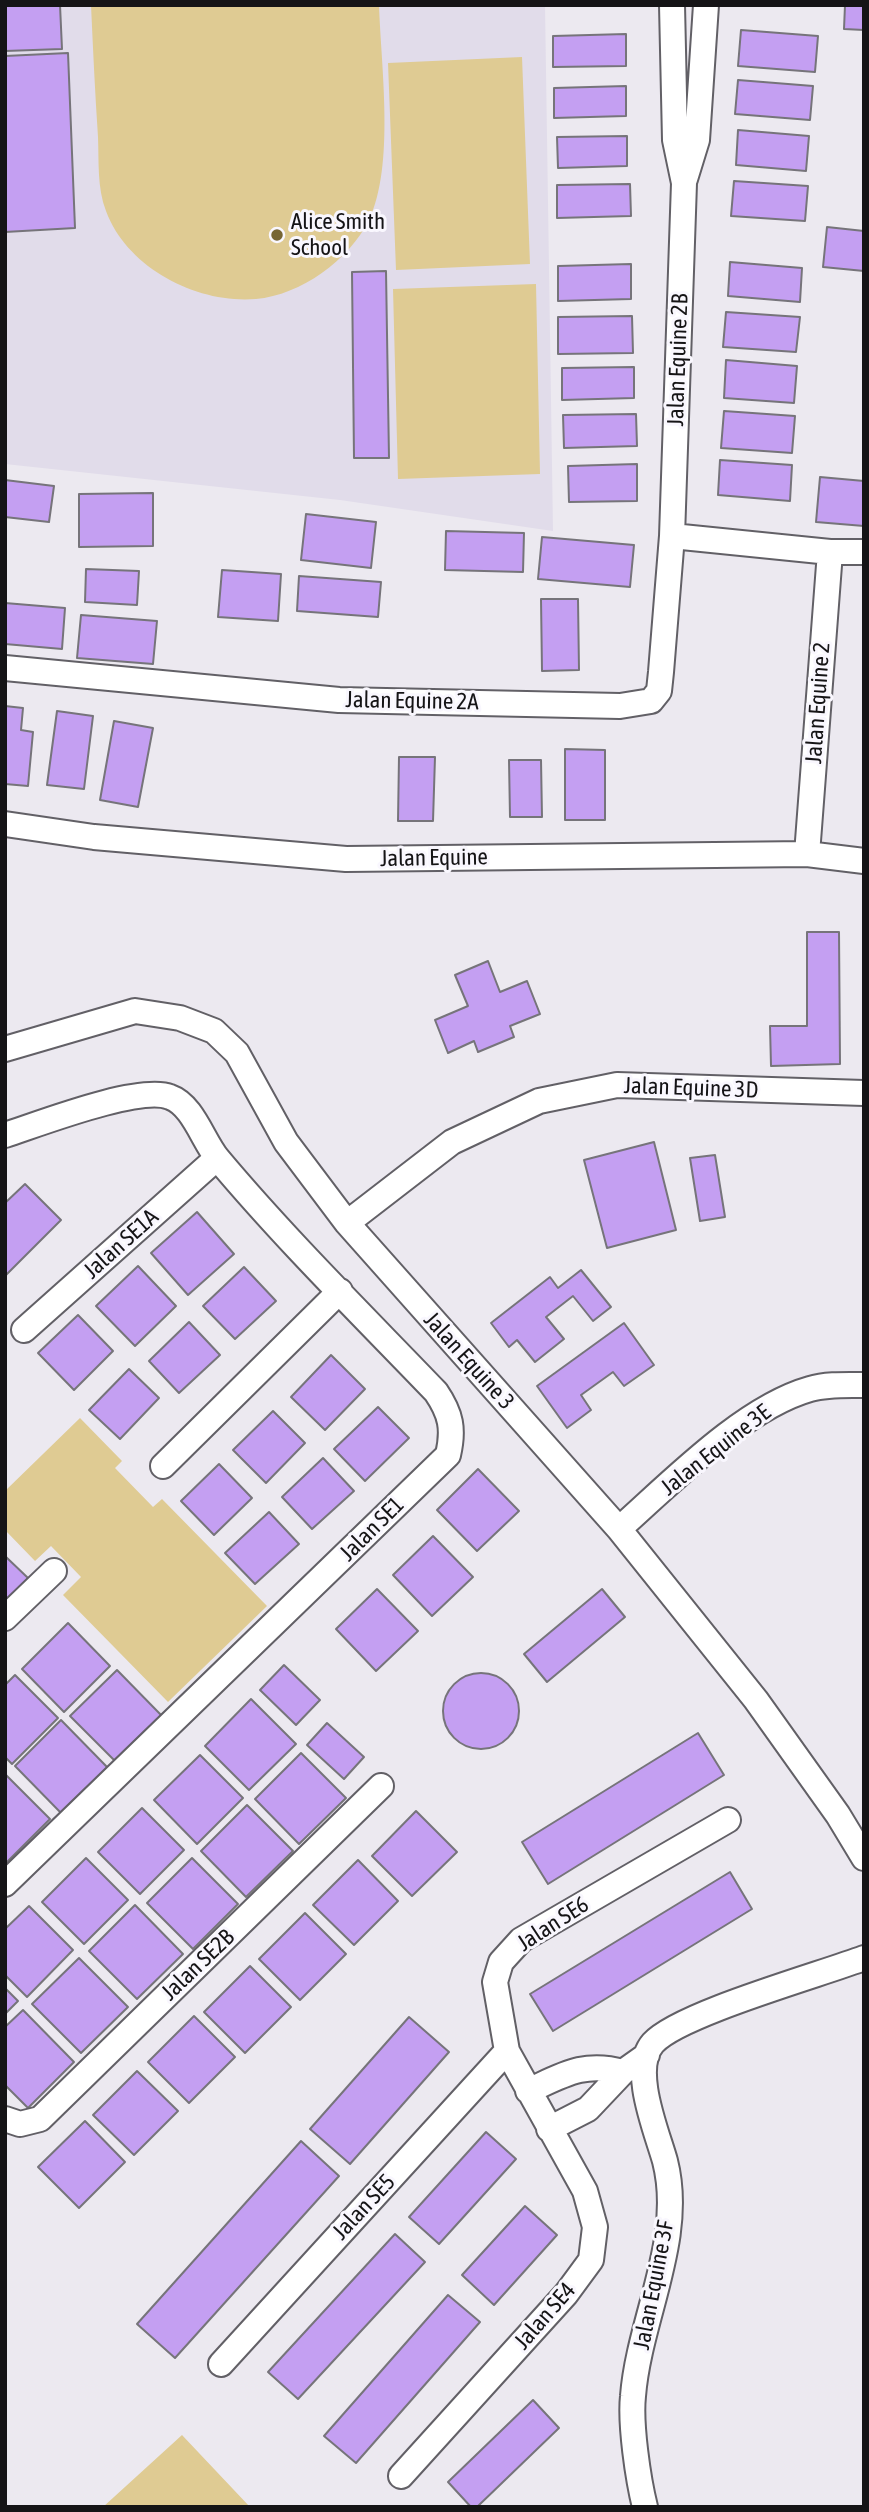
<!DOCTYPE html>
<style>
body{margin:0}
#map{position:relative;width:869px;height:2512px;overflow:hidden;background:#ece9f0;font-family:"Asap Condensed",sans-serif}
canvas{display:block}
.frame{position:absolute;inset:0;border:7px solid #151416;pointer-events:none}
</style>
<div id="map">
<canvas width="869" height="2512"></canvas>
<div class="frame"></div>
</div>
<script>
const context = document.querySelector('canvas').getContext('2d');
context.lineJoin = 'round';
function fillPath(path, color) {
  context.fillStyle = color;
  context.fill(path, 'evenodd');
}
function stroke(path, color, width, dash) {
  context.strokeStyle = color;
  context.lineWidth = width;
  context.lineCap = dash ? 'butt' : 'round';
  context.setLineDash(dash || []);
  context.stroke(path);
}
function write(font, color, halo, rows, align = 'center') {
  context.font = font + ' "Asap Condensed",sans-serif';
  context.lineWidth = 6;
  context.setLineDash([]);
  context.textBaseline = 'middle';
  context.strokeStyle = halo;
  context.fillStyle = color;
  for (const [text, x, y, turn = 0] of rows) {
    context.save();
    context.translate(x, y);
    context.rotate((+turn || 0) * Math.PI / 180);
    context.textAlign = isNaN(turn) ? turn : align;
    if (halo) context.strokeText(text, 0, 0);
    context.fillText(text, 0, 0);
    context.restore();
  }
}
fillPath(new Path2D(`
 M5,5H545L553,531L340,500L5,464Z`), '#e1dcea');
fillPath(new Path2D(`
 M91,5H379C381,67 395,165 369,220C349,260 301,295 256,299C197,304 127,268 106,211C97,188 99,161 98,137C95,93 93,49 91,5Z
 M522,57L530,264L396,270L388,63Z
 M536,284L540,474L398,479L393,289Z
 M80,1418L122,1461L115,1468L153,1507L162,1499L267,1606L168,1702L63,1595L81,1577L51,1546L35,1561L5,1530V1491Z
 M182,2435L250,2507H103Z`), '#dfcb93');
const building = new Path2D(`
 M5,5H60L62,49L5,51Z
 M845,5H864V30L844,29Z
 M741,30L818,36L815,72L738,66Z
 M626,34V66L553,67V36Z
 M68,53L75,228L5,232V56Z
 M738,80L813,86L810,120L735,114Z
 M626,86V116L554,118V88Z
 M738,130L809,136L806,171L736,165Z
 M627,136V166L558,168L557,137Z
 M734,181L808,186L805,221L731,216Z
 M630,184L631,216L557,218V185Z
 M827,227L864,231V271L823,267Z
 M730,262L802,268L800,302L728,296Z
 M631,264V299L558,301V266Z
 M386,271L389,458H354L352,272Z
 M726,312L800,317L796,352L723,347Z
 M632,316L633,353L558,354V317Z
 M726,360L797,366L794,403L724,398Z
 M634,367V398L562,400V368Z
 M724,411L795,416L792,453L721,448Z
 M636,414L637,446L564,448L563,415Z
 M720,460L792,465L790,501L718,495Z
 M637,464V501L569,502L568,466Z
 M820,477L864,481V526L816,522Z
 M5,480L54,486L49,522L5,517Z
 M153,493V546L79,547V494Z
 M306,514L376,522L371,568L301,560Z
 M446,531L524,533L523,572L445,570Z
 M542,537L634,545L630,587L538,579Z
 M86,569L139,571L137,605L85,602Z
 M222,570L281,574L278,621L218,617Z
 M299,576L381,582L378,617L297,611Z
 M541,599H578L579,670L542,671Z
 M5,603L65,608L62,649L5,644Z
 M81,615L157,621L153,664L77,658Z
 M5,706L23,708L21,730L33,732L28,786L5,784Z
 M57,711L93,716L84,789L47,785Z
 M114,721L153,728L138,807L100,800Z
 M565,749L605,750V820H565Z
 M399,757H435L433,821H398Z
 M509,760H541L542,817H510Z
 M807,932H839L840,1064L771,1066L770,1026H807Z
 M488,961L500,992L527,981L540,1014L510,1026L514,1037L478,1052L474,1041L448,1053L435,1020L468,1006L455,975Z
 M654,1142L676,1230L607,1248L584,1160Z
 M715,1155L725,1217L700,1221L690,1158Z
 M25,1184L61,1220L5,1276V1203Z
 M197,1212L234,1254L188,1295L151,1253Z
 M138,1266L176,1306L135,1346L96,1306Z
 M244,1267L276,1301L235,1339L203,1306Z
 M581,1270L611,1307L593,1321L573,1296L546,1317L564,1339L535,1362L517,1340L509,1347L491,1323L550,1277L558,1288Z
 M78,1315L113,1351L74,1390L38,1353Z
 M189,1322L220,1355L179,1393L149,1361Z
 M624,1323L654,1365L624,1386L613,1372L581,1395L591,1410L567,1428L537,1386Z
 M331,1355L365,1389L325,1430L291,1397Z
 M129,1369L159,1398L120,1439L89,1410Z
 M378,1407L409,1438L365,1481L334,1449Z
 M273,1411L305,1443L266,1483L233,1450Z
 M323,1458L354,1491L312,1529L282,1497Z
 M219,1464L252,1498L214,1535L181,1501Z
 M478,1469L519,1511L477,1551L437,1510Z
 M269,1512L299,1544L255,1584L225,1553Z
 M433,1536L473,1577L432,1616L393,1575Z
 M5,1556L28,1578L5,1601Z
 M377,1589L418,1631L376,1671L336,1629Z
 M602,1589L625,1617L547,1682L524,1654Z
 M68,1623L110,1666L64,1712L22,1669Z
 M284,1665L320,1700L296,1725L260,1690Z
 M117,1670L163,1717L117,1763L70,1716Z
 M443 1711a38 38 0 1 1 76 0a38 38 0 1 1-76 0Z
 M15,1675L58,1718L12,1764L5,1757V1685Z
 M251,1699L296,1744L249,1790L205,1746Z
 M61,1720L108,1768L62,1814L15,1766Z
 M327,1723L364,1757L344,1779L307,1745Z
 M698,1733L724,1775L548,1884L522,1842Z
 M301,1753L346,1798L299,1844L255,1799Z
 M200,1755L243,1798L197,1844L154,1800Z
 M5,1774L50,1819L5,1864Z
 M247,1805L293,1851L246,1897L201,1851Z
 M142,1808L184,1850L140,1894L98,1852Z
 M416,1811L457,1852L412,1896L372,1856Z
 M86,1858L128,1900L84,1944L42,1902Z
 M192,1858L238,1904L193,1949L147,1903Z
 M358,1860L398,1901L354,1945L313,1905Z
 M730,1872L752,1909L553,2031L530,1994Z
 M135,1905L183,1954L137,1999L89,1951Z
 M29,1906L73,1950L27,1997L5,1975V1929Z
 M305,1913L346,1954L300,2000L259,1959Z
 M79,1958L128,2007L81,2053L32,2004Z
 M250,1966L291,2007L245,2053L204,2012Z
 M5,1988L18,2001L5,2014Z
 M23,2010L74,2062L28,2108L5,2085V2027Z
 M194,2016L235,2057L189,2103L148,2062Z
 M409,2017L449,2052L350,2164L310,2129Z
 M137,2071L178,2111L134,2155L93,2115Z
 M85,2121L125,2162L79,2208L38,2167Z
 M486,2132L516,2159L439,2244L409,2217Z
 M301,2141L339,2176L175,2358L137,2324Z
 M525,2206L557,2235L494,2305L462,2275Z
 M395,2234L425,2262L298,2399L268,2372Z
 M448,2295L480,2322L356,2463L324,2436Z
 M533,2400L559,2428L477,2507H471L448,2482Z`);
fillPath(building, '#c49ff2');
stroke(building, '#76747a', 2);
const minor = new Path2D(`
 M685,179L697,140L706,5
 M672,536L830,552H864
 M5,668L339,700L620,706L651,701L659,691L661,672L672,536L684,183L675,140L672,5
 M5,824L94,837L346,859L807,854L864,861
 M807,854L830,552
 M5,1049L135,1011L180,1018L214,1031L237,1053L286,1142L347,1223L619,1529L756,1700L838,1815L864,1858
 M5,1135C39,1124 139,1085 170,1097C193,1105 203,1141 218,1159C286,1240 363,1316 436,1392C451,1414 454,1429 448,1455L5,1884
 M347,1223L452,1142L539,1101L617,1085L864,1093
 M24,1330L217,1158
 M163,1466L340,1291
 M619,1529C671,1483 743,1408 810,1389C827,1384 846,1385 864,1385
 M5,1618L54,1571
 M528,2091C563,2075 584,2061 623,2072
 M5,2119L20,2124L40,2119L381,1786
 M549,2129L588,2109L623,2072L647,2055
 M221,2364L507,2051
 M401,2476L566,2294L591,2260L595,2227L585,2191L507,2051L495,1982L501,1962L521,1940L728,1820
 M645,2507C638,2479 630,2424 633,2396C639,2319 685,2239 665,2161C657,2132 630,2069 653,2043C679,2014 819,1975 864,1958`);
stroke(minor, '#626066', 28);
stroke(minor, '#fff', 24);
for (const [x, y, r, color] of [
 [277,235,7,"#776634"]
]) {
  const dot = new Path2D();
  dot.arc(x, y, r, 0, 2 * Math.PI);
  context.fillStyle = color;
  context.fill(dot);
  stroke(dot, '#f9f7fe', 2.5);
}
write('23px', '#151416', '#f9f7fe', [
 ["Alice Smith",291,222],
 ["School",291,248]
], 'left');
write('23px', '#151416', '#f9f7fe', [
 ["Jalan Equine 2B",678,360,-88],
 ["Jalan Equine 2A",412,701,1],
 ["Jalan Equine 2",818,703,-86],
 ["Jalan Equine",434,858,-1],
 ["Jalan Equine 3D",691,1088,2],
 ["Jalan SE1A",121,1244,-42],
 ["Jalan Equine 3",469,1361,48],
 ["Jalan Equine 3E",716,1450,-38],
 ["Jalan SE1",372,1529,-45],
 ["Jalan SE6",553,1924,-33],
 ["Jalan SE2B",198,1965,-44],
 ["Jalan SE5",364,2207,-47],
 ["Jalan Equine 3F",654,2285,-79],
 ["Jalan SE4",545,2316,-49]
]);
</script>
